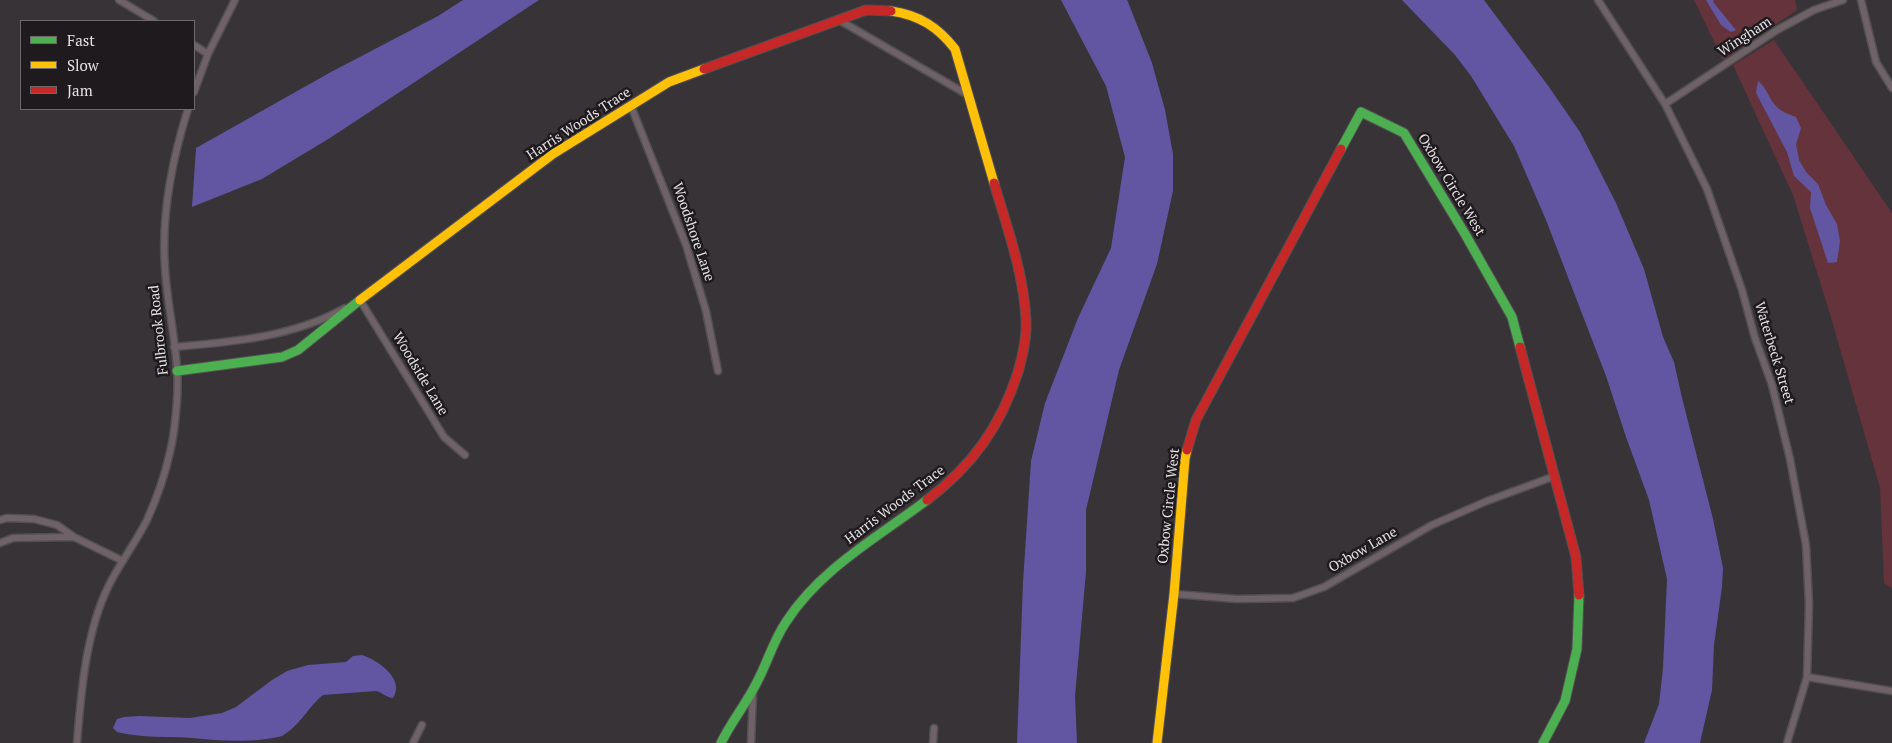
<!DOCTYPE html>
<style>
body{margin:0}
#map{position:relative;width:1892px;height:743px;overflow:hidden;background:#373337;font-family:"PT Serif",serif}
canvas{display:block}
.legend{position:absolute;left:20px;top:20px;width:175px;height:90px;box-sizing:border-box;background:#1e1a1d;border:1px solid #6d696c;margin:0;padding:6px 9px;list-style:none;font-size:15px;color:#e4dfe3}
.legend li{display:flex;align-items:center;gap:10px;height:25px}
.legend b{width:25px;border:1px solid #6d696c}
</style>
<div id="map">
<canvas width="1892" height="743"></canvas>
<ul class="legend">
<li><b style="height:6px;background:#4caf50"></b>Fast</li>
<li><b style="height:6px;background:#ffc107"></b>Slow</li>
<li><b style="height:6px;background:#c62828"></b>Jam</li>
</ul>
</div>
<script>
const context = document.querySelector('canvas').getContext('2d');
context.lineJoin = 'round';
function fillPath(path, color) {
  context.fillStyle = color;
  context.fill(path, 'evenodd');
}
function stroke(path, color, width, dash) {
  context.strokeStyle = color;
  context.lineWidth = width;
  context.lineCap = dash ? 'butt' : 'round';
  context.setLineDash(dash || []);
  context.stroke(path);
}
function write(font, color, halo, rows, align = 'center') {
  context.font = font + ' "PT Serif",serif';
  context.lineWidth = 5;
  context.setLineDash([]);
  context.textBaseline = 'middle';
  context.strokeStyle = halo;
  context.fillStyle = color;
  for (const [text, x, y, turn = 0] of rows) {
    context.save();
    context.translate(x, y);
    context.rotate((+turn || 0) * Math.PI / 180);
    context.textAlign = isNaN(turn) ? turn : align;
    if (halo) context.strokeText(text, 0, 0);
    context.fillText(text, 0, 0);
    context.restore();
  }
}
fillPath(new Path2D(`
 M1694,0H1795L1797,10L1723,60Z
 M1774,40L1892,213V588L1884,583L1880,488L1830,314L1793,195L1733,65Z`), '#65333b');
fillPath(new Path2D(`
 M463,0H539L330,138L262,179L192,207L196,148L331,72L438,16Z
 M1061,0H1127L1128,2L1152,63L1165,110L1173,154V191L1157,264L1119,370L1086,510V572L1075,696L1077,743H1017L1023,582L1031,461L1045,403L1078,318L1111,248L1125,157L1106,86Z
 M1402,0H1484L1549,87L1580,132L1616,203L1644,269L1663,337L1674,362L1682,398L1713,519L1723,568L1722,587L1714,645L1712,690L1700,743H1644L1659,704L1663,668L1667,579L1649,500L1626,437L1606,376L1546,220L1514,146L1471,76L1455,55Z
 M1706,0H1714L1713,2L1736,30L1731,32L1721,25Z
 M1758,81C1767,88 1768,97 1775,105C1781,112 1788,114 1796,117L1801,128L1796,144L1799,160L1806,172L1818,184L1826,205L1837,224L1840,241L1837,262L1828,263L1810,208L1811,192L1794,176L1787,152L1756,93Z
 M362,655C379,661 405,679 393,698C387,698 382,692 376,691L323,695C308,707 300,726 282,736C256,743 220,741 192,738C183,737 174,737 165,737C152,737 139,736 126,734L117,732L113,728L117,719L124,717L140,716L190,718L222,713L236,707L272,680L287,671L308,665L346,662L353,656Z`), '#6256a2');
const street = new Path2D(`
 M119,0L154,21
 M1598,0L1665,104L1707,189L1742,290L1755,338L1772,385L1790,459L1806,545L1809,604L1807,677L1787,743
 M1861,0L1876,62L1892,88
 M839,20L968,95
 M194,45L208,54
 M194,92L208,54L235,0
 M1665,104L1777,30L1814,10L1843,0
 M631,106L686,245L706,311L718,371
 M358,301L360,300L444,437L465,455
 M174,347C233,342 293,337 345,308
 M0,520L7,518L34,519L57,525L74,537L123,561
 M0,543L13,538L74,537
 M1174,594L1237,599L1293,598L1324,587L1432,525L1487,501L1555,476
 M1807,677L1892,691
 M77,743C81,692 86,631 109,585C120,563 136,542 147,520C157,498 165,475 170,452C175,432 179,390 177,369C175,335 167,302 165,268C161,214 172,160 188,109
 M413,743L422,725
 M751,743L753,692
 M933,743L934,728`);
const fast = new Path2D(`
 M1341,149L1361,112L1404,133L1465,234L1512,317L1520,347
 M177,371L282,357L298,350L360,300
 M721,743C731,722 746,704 756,684C767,664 773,641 786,622C820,569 878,537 927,500
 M1543,743L1565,701L1577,649L1579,595`);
const slow = new Path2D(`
 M891,11C919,15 938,27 955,49L994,183
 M360,300L553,154L669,82L704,69
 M1157,743L1174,594L1185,459L1187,450`);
const jam = new Path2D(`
 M704,69L866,10L891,11
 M1520,347L1576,557L1579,595
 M1187,450L1196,420L1341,149
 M927,500C972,466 1001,426 1018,372C1023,355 1027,338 1026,320C1024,274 1007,227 994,183`);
stroke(street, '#524f52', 9);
stroke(fast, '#524f52', 11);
stroke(slow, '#524f52', 11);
stroke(jam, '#524f52', 11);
stroke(street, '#6e6267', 6);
stroke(fast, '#4caf50', 9);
stroke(slow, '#ffc107', 9);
stroke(jam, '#c62828', 9);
write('14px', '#e4dfe3', '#1e1a1d', [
 ["Wingham",1745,37,-33],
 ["Harris Woods Trace",579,124,-33],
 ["Oxbow Circle West",1451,185,59],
 ["Woodshore Lane",693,232,71],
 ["Fulbrook Road",159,330,-96],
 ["Waterbeck Street",1774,353,73],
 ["Woodside Lane",420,374,59],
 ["Harris Woods Trace",895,505,-37],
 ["Oxbow Circle West",1169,506,-84],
 ["Oxbow Lane",1363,550,-30]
]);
</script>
